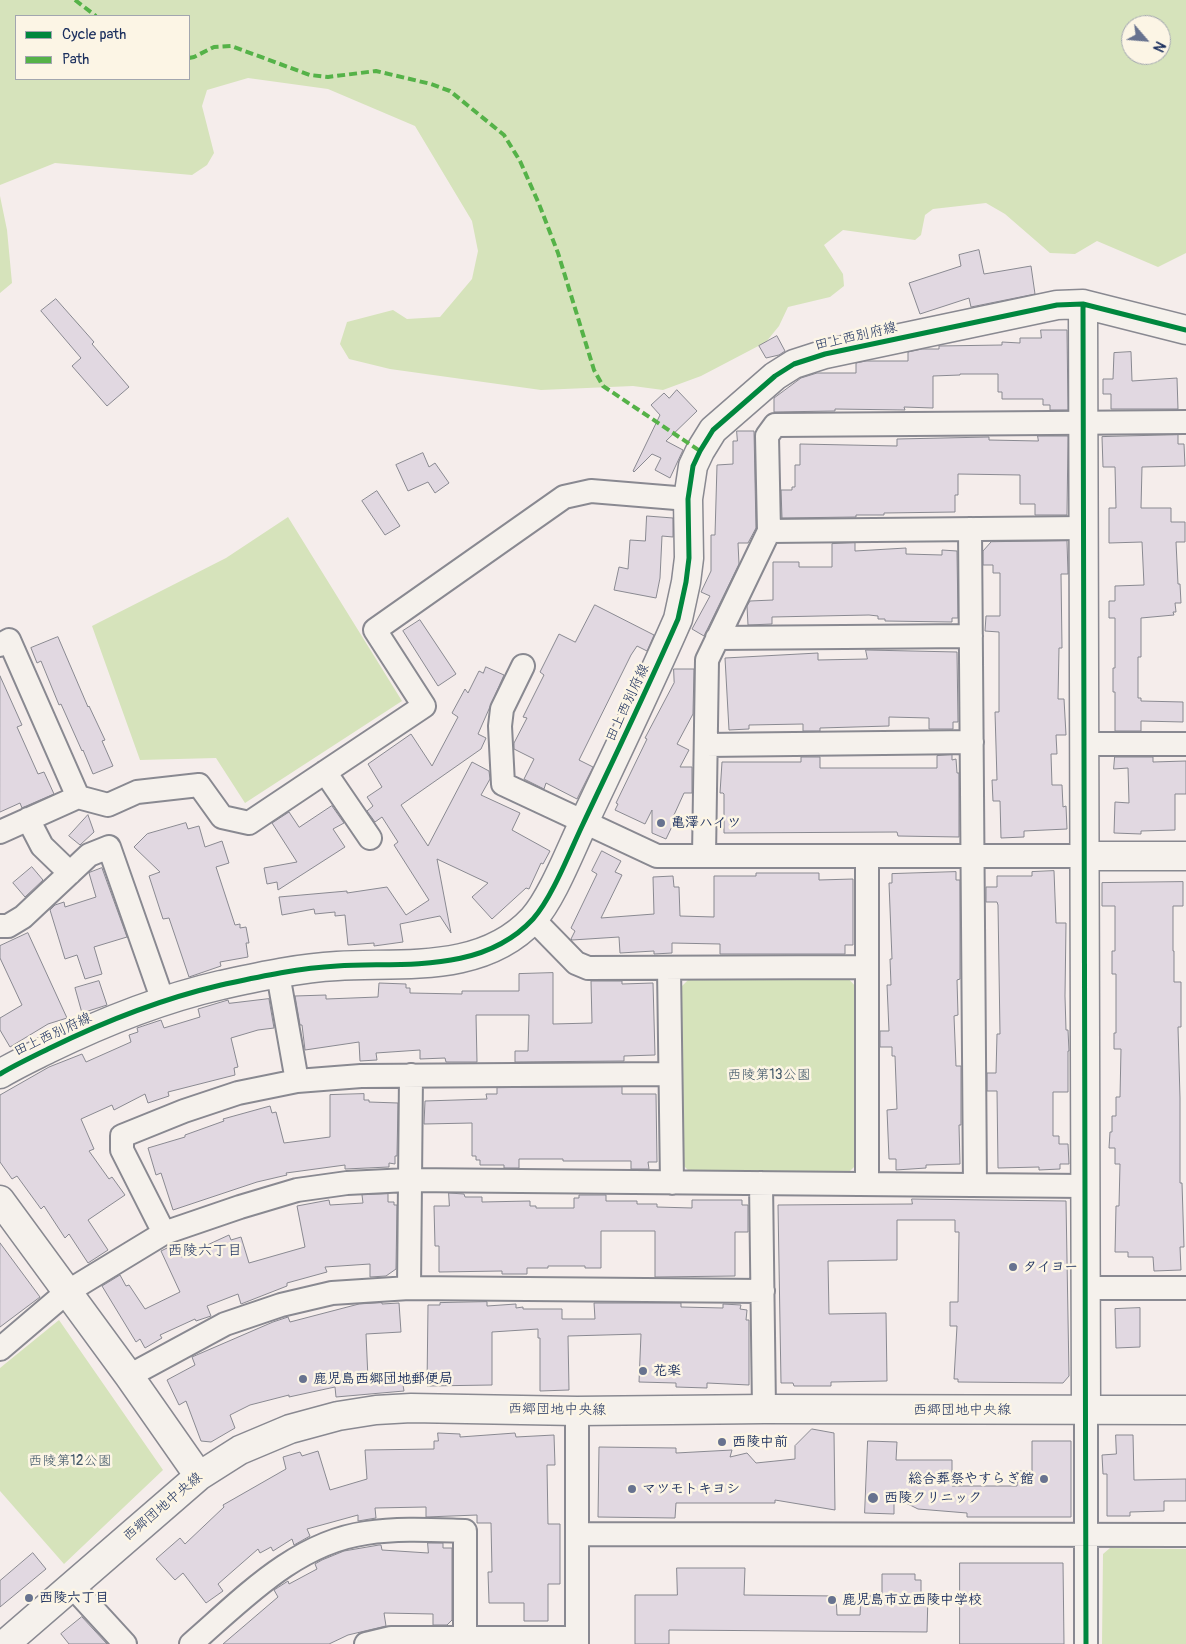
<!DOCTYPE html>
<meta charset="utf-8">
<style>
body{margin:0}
#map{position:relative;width:1186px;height:1644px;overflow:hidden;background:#f5edeb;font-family:Pangolin,sans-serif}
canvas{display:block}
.legend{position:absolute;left:15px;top:15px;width:175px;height:65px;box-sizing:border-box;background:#fcf5e5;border:1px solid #a2a6af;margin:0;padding:6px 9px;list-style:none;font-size:15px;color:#1b2f5e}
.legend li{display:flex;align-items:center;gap:10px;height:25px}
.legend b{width:25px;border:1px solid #a2a6af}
.north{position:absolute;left:1121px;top:15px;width:50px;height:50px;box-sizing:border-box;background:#fcf5e5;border:1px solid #a2a6af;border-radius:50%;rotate:117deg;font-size:14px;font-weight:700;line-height:20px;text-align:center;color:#1b2f5e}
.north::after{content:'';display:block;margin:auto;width:18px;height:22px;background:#67728f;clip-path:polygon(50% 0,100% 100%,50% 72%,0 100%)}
</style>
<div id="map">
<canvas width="1186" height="1644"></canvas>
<ul class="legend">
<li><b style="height:6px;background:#00873e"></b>Cycle path</li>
<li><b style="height:6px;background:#55b248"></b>Path</li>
</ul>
<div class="north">N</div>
</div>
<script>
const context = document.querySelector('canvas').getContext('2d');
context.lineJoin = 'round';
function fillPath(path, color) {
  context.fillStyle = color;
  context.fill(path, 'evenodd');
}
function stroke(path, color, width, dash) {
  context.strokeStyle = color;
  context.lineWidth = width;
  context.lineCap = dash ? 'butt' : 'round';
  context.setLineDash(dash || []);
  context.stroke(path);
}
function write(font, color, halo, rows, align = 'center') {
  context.font = font + ' Pangolin,"Klee One",sans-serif';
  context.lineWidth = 5;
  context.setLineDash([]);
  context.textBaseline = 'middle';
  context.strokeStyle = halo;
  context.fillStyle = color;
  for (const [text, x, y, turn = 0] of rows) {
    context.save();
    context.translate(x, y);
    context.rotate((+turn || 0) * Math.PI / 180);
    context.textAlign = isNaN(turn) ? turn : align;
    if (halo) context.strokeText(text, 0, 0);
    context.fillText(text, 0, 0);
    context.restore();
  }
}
fillPath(new Path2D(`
 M0,0H1186V253L1158,267L1097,241L1075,254L1050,253L1005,214L986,203L933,209L925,215L921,235L915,240L843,230L824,245L843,274L844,286L830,297L788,307L779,326L766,342L701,376L663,390L633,386L541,390L390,369L349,359L340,344L347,322L393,310L407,319L440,317L472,279L478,251L472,221L415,126L328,89L248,78L207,90L202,106L214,153L207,165L192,175L55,163L0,185ZM189,16V79H16V16ZM1131,25H1161V55H1131Z
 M0,196L7,230L12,283L0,293Z
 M288,517L402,701L245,803L216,758L140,760L92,626L226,558Z
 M847,977L856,987L859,1162L849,1172L691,1173L681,1163L680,988L690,978Z
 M59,1320L163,1470L64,1564L0,1491V1368Z
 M1110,1548L1186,1549V1644H1102L1103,1554Z`), '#d6e3bb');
const building = new Path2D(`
 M979,250L984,274L1031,266L1035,294L971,307L969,298L920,314L909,283L961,266L959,255Z
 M56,299L94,342L92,344L129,387L107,406L72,366L81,358L41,311Z
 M1041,330H1067L1068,410H1050V405H1043V399H1002V392H998V374H960V375L933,376V408L904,407L905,410L835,409V411L774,412V398L801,378L817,373H856V363L866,361H908V352L922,349H939V346L1002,345V342L1020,343V338H1041Z
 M777,336L785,351L779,355L766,358L759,346Z
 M1131,352L1132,381L1177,378L1178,409H1111V394H1103V379H1113L1114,353Z
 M677,390L697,411L666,441L683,450L670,478L655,470L661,458L652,454L634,472L633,471L660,415L651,405L664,393L669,398Z
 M737,431H754L756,528L748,543H738L739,564L704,636L692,629L710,596L701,592L711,571V535H715L717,465L733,464V441H737Z
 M1178,435V444H1184L1185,466L1142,467L1141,508H1171V522H1185V542H1176L1178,584H1180L1181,603H1175L1176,612H1173L1174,615L1141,618V657H1138V698H1141V701L1183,702V722L1141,721V731H1115V692H1113V668H1115V618H1109V601H1115V586L1144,585L1142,542L1109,543V508H1116L1115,467H1103L1102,437Z
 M1038,436H1068L1067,515H1035V504H1020V475L958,474V495H955V512L884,513V515H856V517L782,518L781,490H792V487H795V465H800V444L897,446V439L989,437V440L1038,441Z
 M423,453L429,467L435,463L449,483L435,493L428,482L408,491L396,465Z
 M377,491L400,526L385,535L362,501Z
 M647,516L673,518V537L662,536L660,578L656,598L614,590L619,567L628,569L630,540L645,541Z
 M1067,541L1068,574H1061L1062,648H1059L1058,699H1064L1066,735H1056L1057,754H1051L1052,785H1062L1063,807L1066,806L1067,829L1024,831V837L1001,838L1000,801H993L992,780H997L995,712H999V632L985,631L986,616H1000V573H993V565H983V551L991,542Z
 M855,543V551L906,548V554L942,555V550L957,551L958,618H952V622L885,621V619H878V616L869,615L820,616L772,617V624L748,625L747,606L750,601L773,600V562H799V567H832V544Z
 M595,605L654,635L647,651L637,646L631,655L579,760L593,767L577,799L546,783L544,789L524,779L534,759L514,749V743L527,718L523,717L544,675L540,672L559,634L575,642Z
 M420,620L456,674L438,686L403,631Z
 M58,637L88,707L89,706L105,740L102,741L113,766L93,774L83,750L82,751L61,704L59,705L41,661L37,663L31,648Z
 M866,650L957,652L958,722H953V729H929V718L889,717V726L820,728V731H803V724L749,725V729L729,730L725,658L818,653V660L867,659Z
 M486,667L504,675L478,734L486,738L481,749L401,805L428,846L472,762L489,771L490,779L481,795L520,813L512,830L550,851L543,864L541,863L529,889L526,888L492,919L472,897L488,883L437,859L451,933L440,916L400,924L403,942L374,946V943L348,945L345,915L335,916V912L315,914L314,909L282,915L279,897L347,891V893L387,887L406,915L429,900L394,845L398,842L382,817L375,822L367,811L373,806L367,797L382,787L368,764L411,734L432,766L458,717L452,713L465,689L468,693L479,671L483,673Z
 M674,669H694L693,714L677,744L689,750L680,767H692V793H684L674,815L677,816L666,839L652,833V810L645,824L615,810L618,804L616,803L647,739L645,738L674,683Z
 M0,676L22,725L17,727L38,774L44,772L54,794L24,807L22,808L20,803L0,812Z
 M952,755V760L956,759L957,773H959V837L898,836L897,832L724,833V794L723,793H720L722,762H801V757H820V768H937V756Z
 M1115,757H1153V762L1186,761V794H1175V830L1141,831V834L1114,833L1115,802L1129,803L1128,768L1114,769Z
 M332,806L344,823L333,829L345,847L278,890L277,882L267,884L264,868L297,862L272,823L289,812L299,827Z
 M88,815L94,832L80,845L69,836Z
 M186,823L188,829L199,826L205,847L222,841L229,863L216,867L235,925L240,924V928L246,927L249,943H246L248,957L220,962L221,966L189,977L169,918L163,919L149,876L160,872L134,847L147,834Z
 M602,851L621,861L615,872L622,875L601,918L654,914L653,877L673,876L674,887H679L680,916L714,917V876H756V873H819V880L853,879V945H845V954H720V944L672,943V953L654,954V951L620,953L619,937L572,940L571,939L575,931L571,928L597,874L592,871Z
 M32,867L43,880L25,897L13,883Z
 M102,868L127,937L94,947L102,974L85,979L77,955L65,959L50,910L55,905L64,902L65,907L96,897L89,873Z
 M1054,871L1056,923H1066L1065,996L1066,1030H1068L1069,1051H1068V1092H1053V1136H1059V1144H1068L1069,1164H1060V1169L1039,1170V1167L998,1168L997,1091H987V1073H996L997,1034H1000L998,905L997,902H986V887H997V876H1032V872Z
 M956,872V880H960V979L957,980L958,1015L954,1016L956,1066H961V1125H959L960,1164L926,1165V1168L896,1170V1159H889L887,1110L897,1109L895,1056H892V1047H880V1031H889L887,985H891L890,959H892L889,883H892V874Z
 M1183,882V906H1173V951H1174V982H1181V1027H1178L1180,1098V1183H1182L1184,1247H1180L1181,1270L1154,1271L1153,1257H1128V1252H1115L1116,1206H1119L1120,1164H1115V1148H1109L1110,1132H1112V1116H1116V1097H1120L1121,1049H1114V1033H1116V974H1112V951H1115V906H1102V883Z
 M28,933L67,1018L48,1024L10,1047L0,1030V1018L22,1005L0,958V946Z
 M553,973V1024L592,1023L591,981H622V984L653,983L655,1055L624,1056V1061L515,1062V1051H528L529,1015H476L477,1062H446L445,1058L420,1059V1050L376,1053L377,1060L360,1061L359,1042L305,1050L302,1025H300L295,996L326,995V999L378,997L379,983L406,984V988H410V993L462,994V991H519V974Z
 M99,981L107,1005L82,1013L75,988Z
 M269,999L274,1028L258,1030L231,1038L238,1067L234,1068L235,1075L168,1092L169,1096L148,1103L145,1094L114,1110L112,1105L81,1119L94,1149L89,1151L109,1179L112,1177L125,1195L88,1220L108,1250L88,1263L69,1234L65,1238L44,1206L41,1209L17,1176L12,1179L0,1162V1095L49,1067L82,1054L86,1062L131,1042L129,1035L138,1032L137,1028L161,1020L164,1028L200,1017L198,1009L228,1000L229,1003Z
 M622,1087V1094H656L657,1162H648L649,1169H631V1161H563V1159H519V1168H504V1165H480V1160H476V1156H472V1123L424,1124L425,1101L487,1099L486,1094H497V1088Z
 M364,1094V1100H369V1102L398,1103L397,1156H395V1164L389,1163V1167L345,1169V1165L286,1173L287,1175L257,1182L173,1210L161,1173L156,1175L148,1148L185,1137V1135L224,1121L223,1119L270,1106L272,1113L276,1112L284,1143L330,1137V1095Z
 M449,1193L464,1194L465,1197H482V1202L530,1201V1206H536V1208H574V1198H579V1195H606V1201H637V1204H657V1207L692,1208V1200H742V1205H748V1232H735V1276L655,1277V1231H601V1268H585V1266H548V1268H527V1274H502V1271L439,1272V1246H435L434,1206H449Z
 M388,1194V1202H394V1205H397L396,1269L386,1276L370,1277V1264L325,1267L327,1272L287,1283V1286L241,1304L238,1294L207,1306L211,1316L196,1321L195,1319L160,1335L162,1338L145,1348L140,1339L136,1342L102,1286L120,1275L126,1286L129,1285L145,1309L180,1292L161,1251L175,1244L181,1257L229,1235L231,1240L241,1237L249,1263L305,1247L297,1206L329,1200L330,1205L363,1203L362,1195Z
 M912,1199L1066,1201L1069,1376L1063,1383L958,1382V1379H954L957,1326H950V1302H958L959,1232H955V1220H897V1260L828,1261L829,1314L886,1313L887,1381L831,1382V1386H794L793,1383H781L778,1205L912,1204Z
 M0,1243L40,1297L0,1327Z
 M487,1302V1306L516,1304V1308L523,1307V1309H562V1319H595L594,1303H681V1307L723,1308V1304L741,1305L740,1309L747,1310L746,1320H749V1385L707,1383V1388L676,1387V1383L639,1382L641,1334L568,1336L569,1390L540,1391V1338H538V1329L492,1332V1385L427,1386L428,1305H440V1303Z
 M382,1303V1304L399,1303L401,1332L366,1334L368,1379L401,1373L404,1391L336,1397L335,1387L289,1397V1395L250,1405L230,1415L235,1428L211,1442L201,1441L186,1401L179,1405L167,1380L195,1365L192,1357L273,1322L288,1317L290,1322L359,1304Z
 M1140,1308V1347L1116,1348L1115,1309Z
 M812,1429L834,1433L835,1510L775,1500V1503H676L675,1518L598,1517L599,1447L676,1448V1453L732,1450L730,1457L747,1453L756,1463L795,1459V1446Z
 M438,1433L460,1434V1437L515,1433L516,1437L554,1435L555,1465H547L548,1524H560V1584H548V1621H524V1603H489L488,1572H492L491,1523H477V1515L426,1517V1507L375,1508L376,1518L358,1521V1515L307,1529L310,1536L294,1545L292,1539L273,1551L271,1547L260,1553L258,1549L218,1584L223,1591L206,1603L183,1573L175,1580L156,1559L180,1538L185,1544L224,1507L223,1505L286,1469L283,1457L300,1452L302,1456L318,1451L330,1490L367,1479L365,1450L434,1449V1441H438Z
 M1116,1435H1133L1134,1480L1186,1479V1501H1164V1511L1130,1512V1516H1107V1474H1103L1102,1455L1116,1454Z
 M868,1441L897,1442L896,1460H952V1486H1017L1018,1471H1032V1441H1071V1517H967V1513L918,1509L894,1497V1514L865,1513Z
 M428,1543H443V1548H452V1620L447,1625H433V1614L384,1613L386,1626L348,1635L329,1644H223L278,1597L274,1590L288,1581L289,1584L317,1569L315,1564L322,1560L344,1551L379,1545H381L382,1550L428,1553Z
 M33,1553L46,1569L0,1607V1581Z
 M960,1563H1063L1064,1644H960Z
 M677,1568H745L744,1595L836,1596L837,1615H860L861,1596H882V1574H915V1580H921V1595H928L927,1632L669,1630V1644H635V1595H677Z
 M82,1617L107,1644H69L61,1634Z`);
fillPath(building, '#e1d8e1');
stroke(building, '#898991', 1);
const street = new Path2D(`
 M970,529L975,1185
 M769,531L1084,528
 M717,638L971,636
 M0,645L9,640L78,797L0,832
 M523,666L502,709L500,726L503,784L657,856H1084
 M1084,744H1186
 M706,745L972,742
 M325,772L370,838
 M78,797L108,805L137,792L199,785L222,817L249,823L424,706L375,630L564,497L591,491L688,499
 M28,819L42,846L70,873
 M704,856L707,660L769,531L767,436L775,425L1186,422
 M867,856V1184
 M533,919L576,963L588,968L867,967
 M0,926H8L23,917L89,855L109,847L163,1001
 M669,968L672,1183
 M278,974L297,1081
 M761,1183L764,1409
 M164,1233L122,1150V1136L184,1111L238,1093L297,1081L361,1076L670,1074
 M409,1288L411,1075
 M1086,1288H1186
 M0,1349L67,1292L164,1233L240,1207L297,1190L347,1183L408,1180L1085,1186
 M129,1376L225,1324L281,1305L332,1293L409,1288L763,1291
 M577,1534L1186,1535
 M71,1585L125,1644
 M191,1644C243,1599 295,1543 366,1533C399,1528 432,1530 465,1531V1644
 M366,1644L391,1638H577
 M577,1644V1411
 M1086,1644V1410`);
const secondary = new Path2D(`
 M1083,304L1086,1410
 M1084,856H1186
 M0,1074C15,1065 32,1057 48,1049C103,1022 161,999 221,985C258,977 298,968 337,966C403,962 482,974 533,919C552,898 570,851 583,824C615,756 648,688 678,619L686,582L689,558L688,499L693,466L700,451L713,430L775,376L794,364L825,354L1057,305L1083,304L1186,330
 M0,1200L129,1376L199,1476
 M5,1644L199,1476L240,1450L290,1429L338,1416L376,1410L411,1408L577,1411L764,1409L1186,1410`);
stroke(street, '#898991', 26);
stroke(secondary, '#898991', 31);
stroke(street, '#f5f1ec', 22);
stroke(secondary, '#f5f1ec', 28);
stroke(new Path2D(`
 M75,0L96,16
 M189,58L194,57L214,47L231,46L310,75L328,77L376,71L431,84L450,91L504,135L520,161L539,204L558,253L594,370L603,386L700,451`), '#55b248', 4, [8, 4]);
stroke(new Path2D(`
 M1083,304L1086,1644
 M0,1074C15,1065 32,1057 48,1049C103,1022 161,999 221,985C258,977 298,968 337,966C403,962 482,974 533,919C552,898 570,851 583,824C615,756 648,688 678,619L686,582L689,558L688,499L693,466L700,451L713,430L775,376L794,364L825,354L1057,305L1083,304L1186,330`), '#00873e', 5);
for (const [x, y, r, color] of [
 [661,823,5,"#67728f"],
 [1013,1267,5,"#67728f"],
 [643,1371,5,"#67728f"],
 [303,1379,5,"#67728f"],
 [722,1442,5,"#67728f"],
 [1044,1479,5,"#67728f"],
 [632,1489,5,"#67728f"],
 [873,1498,6,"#67728f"],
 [29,1598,5,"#67728f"],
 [832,1600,5,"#67728f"]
]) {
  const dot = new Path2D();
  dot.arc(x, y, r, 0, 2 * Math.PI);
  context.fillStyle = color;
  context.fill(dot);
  stroke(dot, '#fcf5e5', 2);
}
write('14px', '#1b2f5e', '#fcf5e5', [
 ["田上西別府線",856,337,-13],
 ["田上西別府線",628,703,-65],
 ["田上西別府線",53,1035,-25],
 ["西郷団地中央線",557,1410,1],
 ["西郷団地中央線",962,1410],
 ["西郷団地中央線",163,1507,-40]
]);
write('bold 14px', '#1b2f5e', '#fcf5e5', [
 ["亀澤ハイツ",671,823],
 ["タイヨー",1023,1267],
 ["花楽",653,1371],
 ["鹿児島西郷団地郵便局",313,1379],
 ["西陵中前",732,1442],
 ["総合葬祭やすらぎ館",1034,1479,"right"],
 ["マツモトキヨシ",642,1489],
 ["西陵クリニック",884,1498],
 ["西陵六丁目",39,1598],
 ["鹿児島市立西陵中学校",842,1600]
], 'left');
write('14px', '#445a6b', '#fcf5e5', [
 ["西陵第13公園",769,1075],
 ["西陵第12公園",70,1461]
]);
write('15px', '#1b2f5e', '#fcf5e5', [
 ["西陵六丁目",205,1251]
]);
</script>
